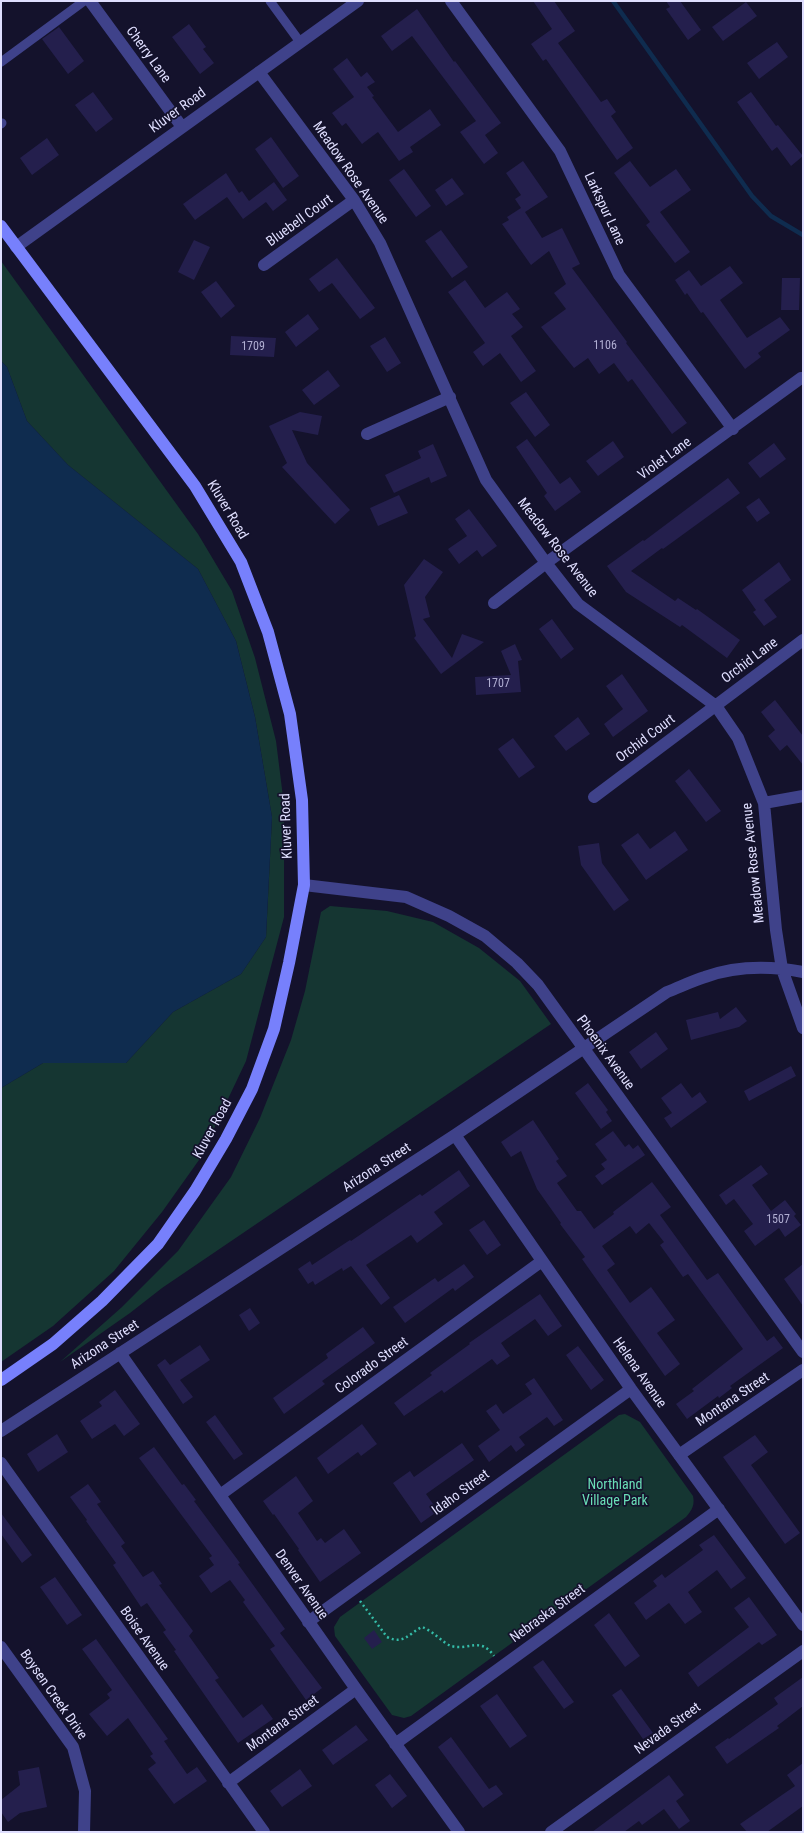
<!DOCTYPE html>
<style>
body{margin:0}
#map{position:relative;width:804px;height:1833px;overflow:hidden;background:#14122c;font-family:"Roboto Condensed",sans-serif}
canvas{display:block}
.frame{position:absolute;inset:0;border:2px solid #dfdefe;pointer-events:none}
</style>
<div id="map">
<canvas width="804" height="1833"></canvas>
<div class="frame"></div>
</div>
<script>
const context = document.querySelector('canvas').getContext('2d');
context.lineJoin = 'round';
function fillPath(path, color) {
  context.fillStyle = color;
  context.fill(path, 'evenodd');
}
function stroke(path, color, width, dash) {
  context.strokeStyle = color;
  context.lineWidth = width;
  context.lineCap = dash ? 'butt' : 'round';
  context.setLineDash(dash || []);
  context.stroke(path);
}
function write(font, color, halo, rows, align = 'center') {
  context.font = font + ' "Roboto Condensed",sans-serif';
  context.lineWidth = 3.5;
  context.setLineDash([]);
  context.textBaseline = 'middle';
  context.strokeStyle = halo;
  context.fillStyle = color;
  for (const [text, x, y, turn = 0] of rows) {
    context.save();
    context.translate(x, y);
    context.rotate((+turn || 0) * Math.PI / 180);
    context.textAlign = isNaN(turn) ? turn : align;
    if (halo) context.strokeText(text, 0, 0);
    context.fillText(text, 0, 0);
    context.restore();
  }
}
fillPath(new Path2D(`
 M1,261L198,534L232,591L255,658L276,741L284,805V917L246,1061L199,1160L162,1212L114,1271L53,1326L1,1362V1088L43,1063H126L173,1012L241,974L266,937L272,817L255,717L236,641L198,569L68,465L27,421L7,367L1,361Z
 M330,906L387,911L433,922L479,948L520,981L551,1024L162,1288L130,1313L60,1362L122,1307L178,1251L231,1177L260,1118L291,1040L305,991L321,912Z
 M625,1414L640,1422L693,1496C695,1505 692,1510 686,1517L411,1716L404,1718L392,1715L335,1636L334,1627L340,1617L619,1415Z`), '#153632');
fillPath(new Path2D(`
 M1,361L7,367L27,421L68,465L198,569L236,641L255,717L272,817L266,937L241,974L173,1012L126,1063H43L1,1088Z`), '#0f2c4f');
stroke(new Path2D(`
 M613,1L752,196L771,216L803,235`), '#0f2c4f', 4.5);
fillPath(new Path2D(`
 M533,1H554L575,31L558,43L601,102L607,99L616,112L611,116L633,148L617,160L546,59L543,61L531,44L552,29Z
 M666,1H680L701,30L688,40L666,9L670,7Z
 M746,2L757,16L723,41L712,27Z
 M417,9L454,62L455,61L501,123L485,135L498,153L484,164L460,132L476,121L412,36L392,51L381,36Z
 M189,24L206,47L203,49L214,63L200,74L172,37Z
 M59,27L84,61L68,74L42,39Z
 M777,42L788,57L759,79L747,63Z
 M347,58L361,77L367,72L375,82L367,87L374,96L372,97L398,132L430,109L441,125L410,147L413,152L399,161L378,132L362,144L346,123L342,126L332,113L354,97L333,69Z
 M93,92L113,119L96,132L75,105Z
 M751,92L776,126L778,125L803,156L791,166L777,147L772,151L737,102Z
 M271,137L299,176L283,188L255,149Z
 M47,138L59,155L32,175L20,158Z
 M523,161L548,197L525,212L542,238L562,228L580,264L572,268L627,342L626,343L687,423L672,434L632,379L628,382L614,363L599,374L588,358L574,368L541,327L566,309L554,293L566,284L549,251L531,265L502,224L509,220L507,217L521,208L515,199L521,195L506,173Z
 M630,161L650,187L676,169L691,190L660,212L690,252L675,263L646,225L650,222L614,173Z
 M404,169L431,206L416,217L389,180Z
 M226,173L239,193L242,191L249,201L274,182L287,200L273,211L266,202L243,219L227,197L195,220L183,204Z
 M452,178L464,194L446,206L435,190Z
 M441,230L468,267L452,278L425,241Z
 M194,240L210,247L194,280L178,272Z
 M337,258L375,308L360,319L332,283L319,292L309,279Z
 M730,266L743,283L720,300L747,338L780,317L790,330L758,353L761,357L745,369L703,312L701,313L687,293L685,295L675,280L689,270L701,286Z
 M782,278H800L799,310H781Z
 M465,280L485,308L507,292L520,309L512,314L523,327L511,336L536,371L521,382L500,353L483,366L473,352L485,343L448,292Z
 M216,281L235,306L221,318L201,292Z
 M308,314L319,329L296,347L285,332Z
 M231,336L276,338L274,357L230,355Z
 M385,337L401,363L387,372L370,346Z
 M328,370L340,386L314,405L302,390Z
 M526,392L550,425L535,437L510,403Z
 M300,412L322,416L318,435L292,430L307,463L350,510L335,524L282,467L287,463L269,426Z
 M527,439L560,484L570,477L581,492L555,511L544,496L547,493L516,447Z
 M613,441L624,457L598,476L586,461Z
 M774,443L786,459L760,478L748,463Z
 M433,444L447,476L431,483L429,477L394,493L385,475L421,458L418,451Z
 M728,478L740,493L663,549L662,548L631,571L675,601L678,598L696,610L697,609L740,640L727,658L682,625L680,627L626,592L607,566L643,540L644,541Z
 M399,495L408,513L378,526L370,508Z
 M759,498L770,513L757,522L746,507Z
 M469,509L497,546L482,557L477,550L459,564L448,549L467,536L455,519Z
 M424,559L443,572L425,597L430,617L423,619L452,658L462,634L484,642L441,674L414,638L416,636L404,585Z
 M779,562L791,580L764,600L777,617L764,626L753,612L756,610L742,590Z
 M552,619L574,649L561,659L539,629Z
 M515,644L522,660L518,661L521,692L476,695L475,677L511,675L501,651Z
 M622,674L648,711L613,737L604,724L623,709L606,686Z
 M775,700L803,736V765L787,745L780,751L768,736L775,730L761,712Z
 M578,717L590,734L566,751L554,736Z
 M513,738L535,767L519,778L498,749Z
 M689,769L721,811L706,822L675,781Z
 M675,831L688,850L646,880L621,845L638,833L650,849Z
 M599,843L602,863L629,900L614,911L581,865L578,846Z
 M736,1007L747,1021L739,1027L691,1040L686,1020L718,1012L720,1019Z
 M656,1032L668,1049L641,1069L629,1052Z
 M791,1066L796,1076L749,1101L744,1091Z
 M588,1083L608,1110L606,1112L612,1121L601,1129L575,1093Z
 M681,1083L692,1098L700,1092L707,1102L671,1128L664,1118L672,1113L661,1098Z
 M533,1120L559,1159L556,1161L567,1176L557,1183L577,1211H581L594,1229L614,1214L613,1212L652,1182L671,1207L660,1215L707,1280L718,1273L767,1341L774,1336L783,1348L730,1386L732,1388L719,1398L718,1396L687,1419L676,1404L694,1391L692,1389L743,1349L688,1274L683,1277L660,1245L664,1242L649,1223L636,1234L630,1226L602,1246L615,1264L607,1270L630,1303L651,1287L675,1320L657,1333L680,1364L665,1376L582,1259L585,1257L560,1224L561,1223L537,1189L521,1151L511,1157L501,1142Z
 M613,1131L625,1147L629,1144L633,1149L638,1145L645,1155L602,1185L595,1176L605,1169L601,1164L607,1160L595,1144Z
 M761,1165L768,1174L752,1185L771,1211L785,1200L796,1214L794,1216L801,1225L785,1237L779,1228L755,1246L744,1231L753,1224L734,1199L726,1205L719,1195Z
 M459,1170L470,1186L434,1212L443,1224L417,1243L411,1235L366,1265L390,1298L381,1305L351,1266L343,1271L342,1268L315,1285L313,1281L308,1284L298,1269L310,1261L312,1265L350,1240L351,1241L420,1194L422,1196Z
 M484,1220L501,1245L487,1255L469,1230Z
 M464,1264L474,1277L455,1291L453,1288L405,1323L393,1307L435,1278L438,1282Z
 M803,1264V1306L784,1279Z
 M540,1294L562,1326L548,1336L535,1319L501,1343L510,1356L497,1365L492,1359L444,1393L442,1390L404,1416L394,1403L432,1375L430,1373L470,1344L469,1343Z
 M250,1308L260,1323L249,1331L239,1315Z
 M363,1327L375,1343L322,1381L325,1384L284,1414L273,1398L328,1358L326,1354Z
 M200,1345L210,1360L180,1380L193,1397L183,1404L157,1365L165,1359L170,1365Z
 M578,1346L604,1380L591,1390L566,1355Z
 M534,1378L563,1420L554,1426L547,1417L519,1437L525,1445L516,1452L511,1445L489,1462L478,1446L500,1430L486,1411L496,1404L503,1414L532,1394L525,1384Z
 M115,1390L140,1424L124,1436L115,1424L92,1439L80,1421L102,1406L99,1402Z
 M215,1415L243,1454L234,1460L206,1422Z
 M362,1424L377,1444L361,1456L358,1452L328,1474L317,1458Z
 M57,1434L68,1452L38,1472L27,1454Z
 M755,1435L768,1452L751,1465L800,1533L785,1544L723,1457Z
 M462,1443L474,1460L426,1494L438,1511L421,1523L393,1483L410,1471L414,1477Z
 M154,1447L182,1485L184,1484L196,1500L194,1501L240,1563L238,1564L285,1629L280,1633L322,1688L306,1700L270,1649L275,1646L243,1602L245,1600L230,1580L211,1593L199,1576L214,1565L209,1558L212,1556L139,1458Z
 M296,1476L313,1501L298,1513L317,1541L321,1538L325,1543L344,1529L361,1553L320,1582L298,1550L299,1549L274,1514L273,1515L263,1501Z
 M88,1484L101,1502L97,1504L125,1543L121,1546L143,1577L153,1571L162,1584L159,1585L193,1631L189,1636L219,1678L215,1680L243,1718L262,1704L273,1719L238,1743L174,1651L176,1650L163,1632L166,1630L147,1603L141,1607L113,1565L116,1563L86,1521L87,1520L70,1497Z
 M1,1513L32,1555L22,1563L1,1534Z
 M714,1535L746,1578L731,1589L717,1570L688,1592L702,1612L685,1624L669,1603L646,1620L634,1603L657,1586L653,1581L662,1574L665,1578L703,1550L699,1545Z
 M55,1577L82,1615L67,1625L40,1587Z
 M749,1597L777,1635L762,1645L759,1642L698,1687L688,1673L749,1627L734,1608Z
 M609,1613L640,1656L625,1667L594,1625Z
 M374,1630L382,1642L372,1649L364,1638Z
 M96,1639L168,1739L164,1741L187,1774L197,1767L207,1781L174,1804L148,1769L156,1763L150,1756L153,1754L128,1718L107,1736L89,1714L110,1698L107,1694L112,1690L82,1649Z
 M543,1660L574,1702L564,1709L533,1667Z
 M803,1677V1706L777,1726L779,1728L727,1764L715,1747L728,1738L729,1739L778,1704L774,1698Z
 M621,1689L653,1733L643,1739L612,1695Z
 M497,1694L527,1736L510,1748L480,1706Z
 M356,1725L368,1740L333,1765L322,1750Z
 M451,1737L489,1789L496,1785L503,1794L483,1808L438,1747Z
 M803,1763V1806L767,1832H747L740,1824L795,1786L787,1775Z
 M39,1767L47,1807L20,1813L8,1822L1,1812V1800L20,1785L18,1771Z
 M300,1769L312,1786L282,1807L270,1791Z
 M390,1774L407,1796L392,1808L375,1785Z
 M669,1775L684,1795L676,1801L690,1821L679,1829L664,1809L642,1825L639,1821L624,1832H592Z`), '#241f4d');
stroke(new Path2D(`
 M360,1601L387,1637C404,1645 408,1634 422,1627C433,1631 443,1643 451,1646C469,1651 480,1636 494,1656`), '#34bca8', 2.5, [2, 3]);
stroke(new Path2D(`
 M270,1L300,42
 M1,62L84,1
 M1,124L2,123`), '#3f428a', 9);
stroke(new Path2D(`
 M90,1L182,127
 M451,1L560,151L619,275L733,429
 M259,72L354,200L380,243L486,480L546,563L578,604L716,706L738,738L764,803L776,930L782,969L803,1028
 M16,247L358,1
 M264,265L354,200
 M367,434L450,397
 M494,603L546,563L801,378
 M594,797L803,640
 M764,803L803,796
 M304,885L406,897L449,916L485,936L517,963L538,985L803,1352
 M455,1135L631,1389L803,1625
 M120,1353L356,1689L459,1832
 M1,1431L455,1135L667,992C680,987 692,981 705,977C736,966 771,966 803,972
 M679,1455L803,1370
 M1,1463L264,1832
 M220,1495L542,1261
 M308,1622L631,1389
 M1,1647L73,1747L85,1791L84,1832
 M395,1744L719,1509
 M228,1783L356,1689
 M551,1832L803,1651`), '#3f428a', 12);
stroke(new Path2D(`
 M1,226L195,486L241,562L268,632L290,714L302,800L304,885L289,963L274,1029L252,1089L226,1139L195,1191L158,1244L102,1301L53,1344L1,1380`), '#7780fc', 12);
write('12px', '#b0aed2', null, [
 ["1106",605,346],
 ["1709",253,347],
 ["1707",498,684],
 ["1507",778,1220]
]);
write('14px', '#dfdefe', '#14122c', [
 ["Cherry Lane",148,55,54],
 ["Kluver Road",178,111,-36],
 ["Meadow Rose Avenue",350,173,55],
 ["Larkspur Lane",604,209,65],
 ["Bluebell Court",300,221,-36],
 ["Violet Lane",665,459,-36],
 ["Kluver Road",227,510,59],
 ["Meadow Rose Avenue",557,548,52],
 ["Orchid Lane",750,661,-37],
 ["Orchid Court",646,739,-37],
 ["Kluver Road",287,826,-92],
 ["Meadow Rose Avenue",754,863,-96],
 ["Phoenix Avenue",605,1053,54],
 ["Kluver Road",213,1129,-61],
 ["Arizona Street",377,1168,-33],
 ["Arizona Street",105,1345,-33],
 ["Colorado Street",372,1366,-36],
 ["Helena Avenue",639,1373,55],
 ["Montana Street",733,1400,-34],
 ["Idaho Street",461,1493,-36],
 ["Denver Avenue",301,1585,55],
 ["Nebraska Street",548,1614,-36],
 ["Boise Avenue",144,1639,55],
 ["Boysen Creek Drive",53,1695,55],
 ["Montana Street",283,1724,-36],
 ["Nevada Street",668,1729,-36]
]);
write('14px', '#6adfb7', '#14122c', [
 ["Northland",615,1485],
 ["Village Park",615,1501]
]);
</script>
